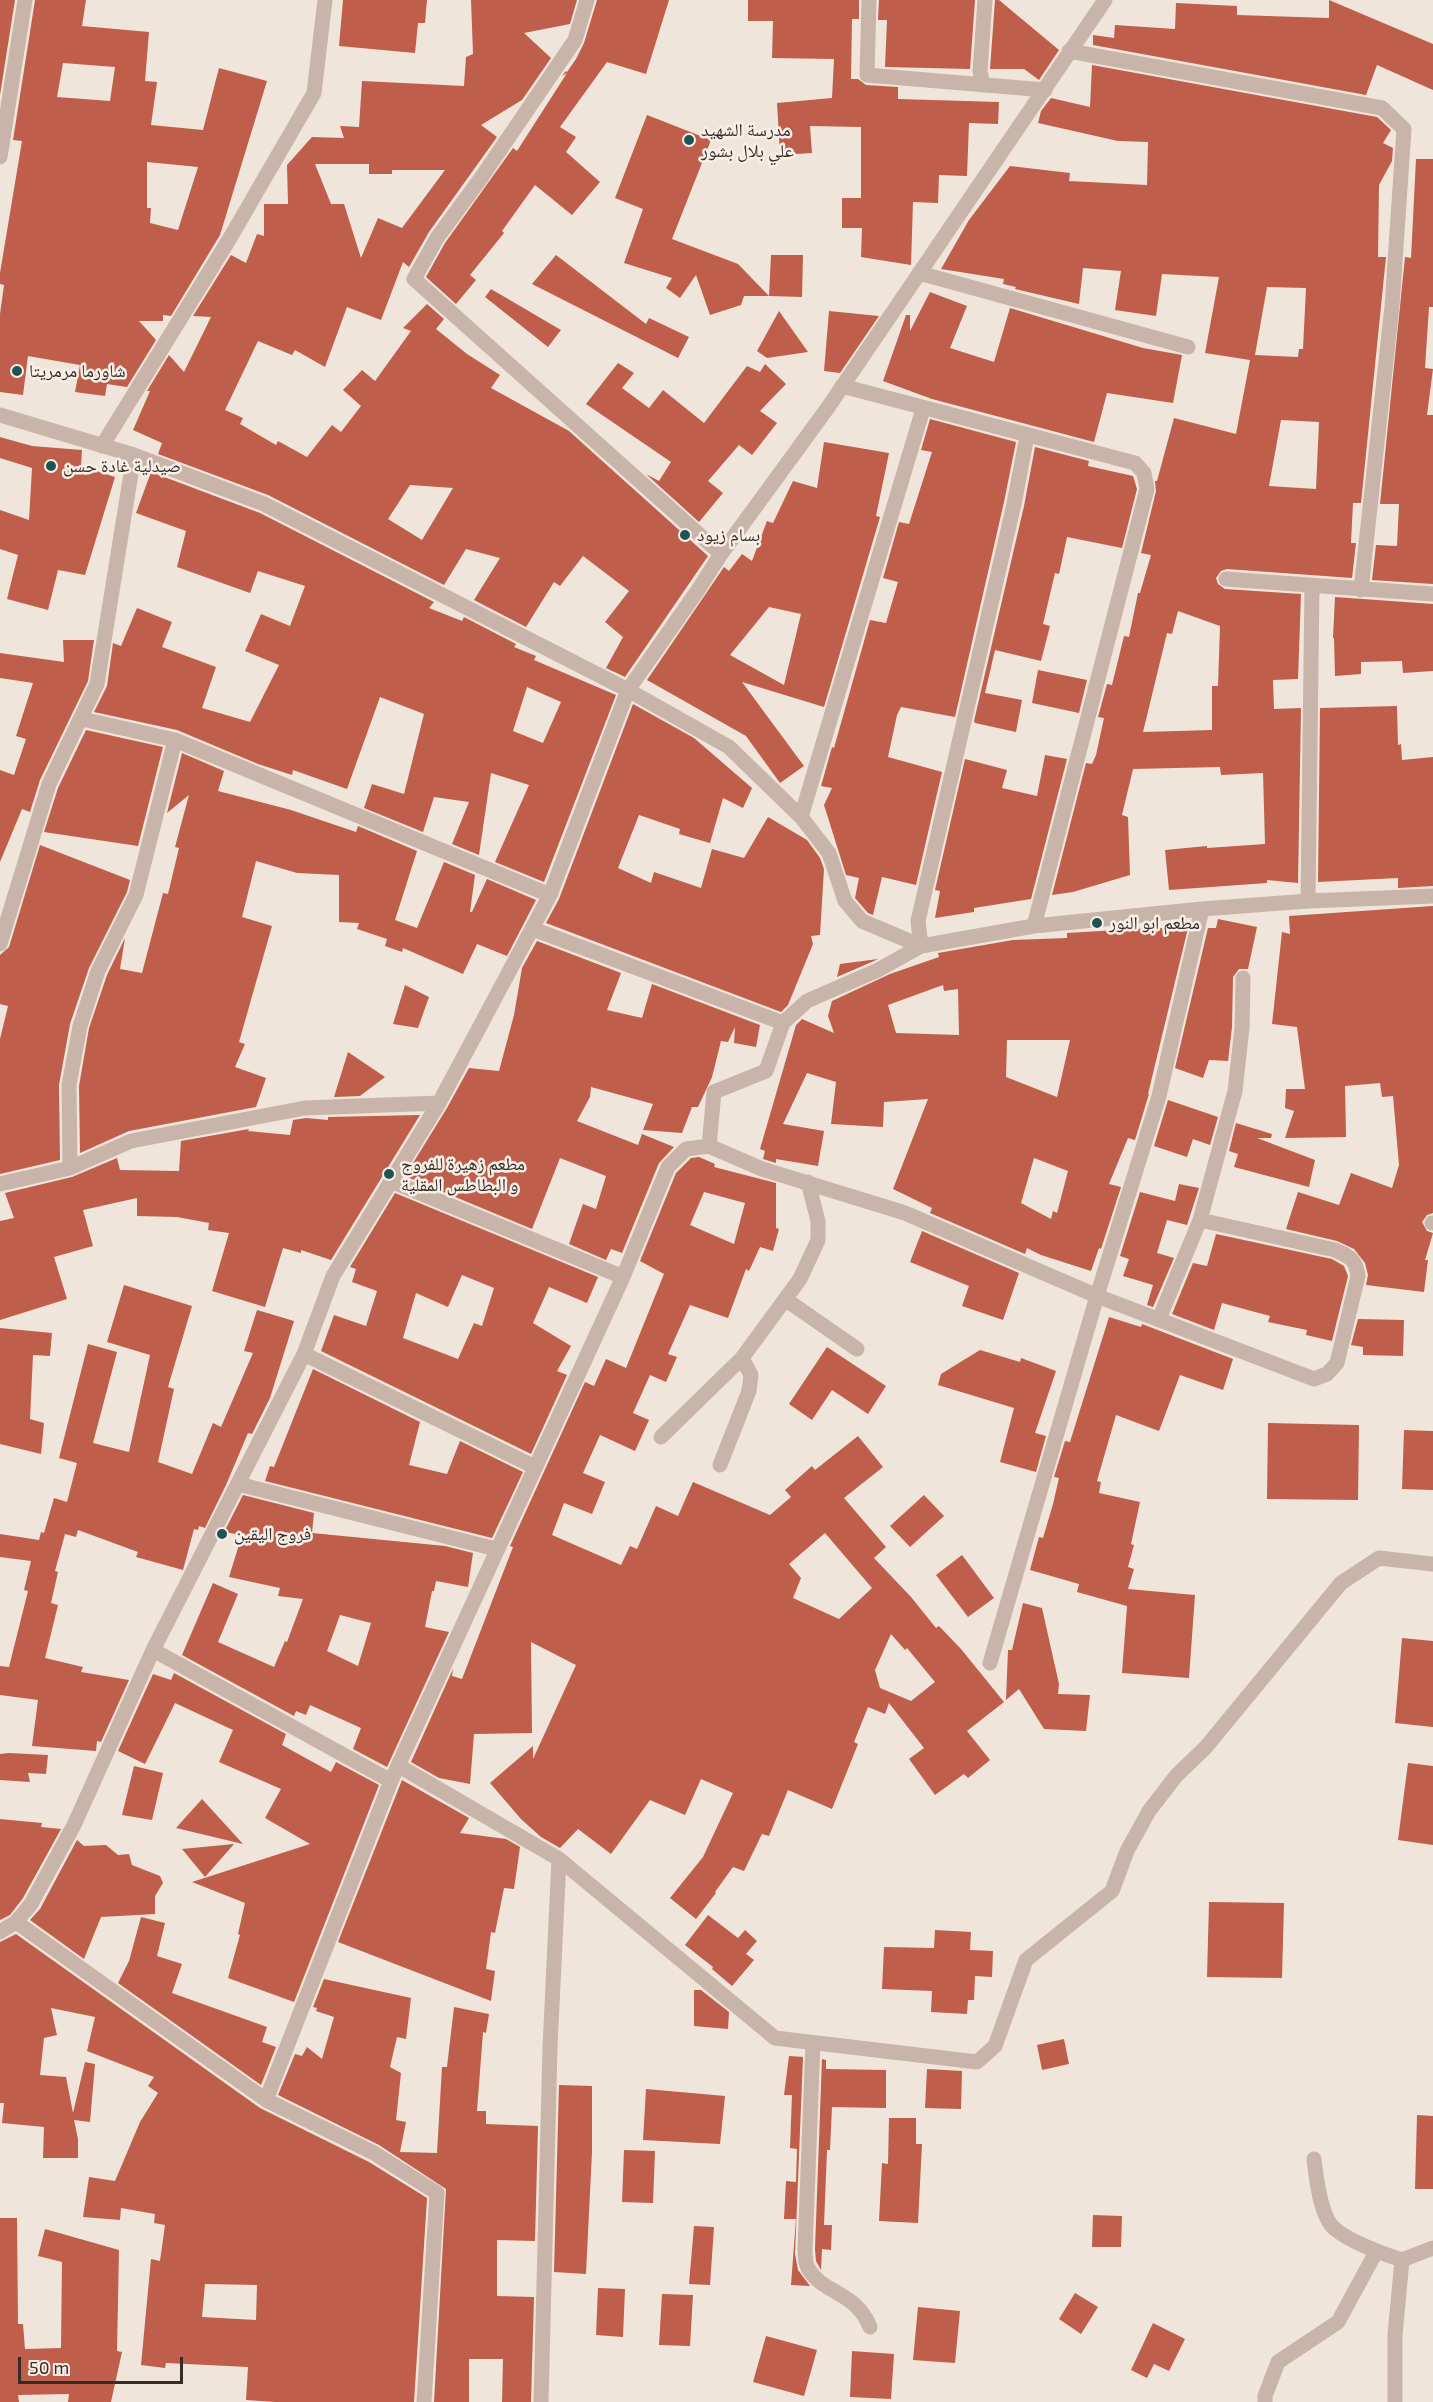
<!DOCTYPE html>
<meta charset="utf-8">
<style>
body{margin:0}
#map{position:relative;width:1433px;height:2402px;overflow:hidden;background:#f0e5db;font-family:"Exo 2",sans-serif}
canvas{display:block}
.scale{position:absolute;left:18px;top:2357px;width:165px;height:27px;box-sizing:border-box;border:3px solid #352b28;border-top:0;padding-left:8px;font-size:18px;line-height:21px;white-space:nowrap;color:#352b28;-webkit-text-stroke:4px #f8efe7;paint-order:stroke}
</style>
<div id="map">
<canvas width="1433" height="2402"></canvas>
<div class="scale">50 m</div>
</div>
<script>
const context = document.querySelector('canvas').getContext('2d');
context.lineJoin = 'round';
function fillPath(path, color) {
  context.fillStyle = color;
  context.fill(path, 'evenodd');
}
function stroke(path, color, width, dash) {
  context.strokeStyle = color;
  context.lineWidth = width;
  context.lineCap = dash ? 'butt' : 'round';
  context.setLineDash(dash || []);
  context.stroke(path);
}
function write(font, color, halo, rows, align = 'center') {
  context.font = font + ' "Exo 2","Noto Naskh Arabic",sans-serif';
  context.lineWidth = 5;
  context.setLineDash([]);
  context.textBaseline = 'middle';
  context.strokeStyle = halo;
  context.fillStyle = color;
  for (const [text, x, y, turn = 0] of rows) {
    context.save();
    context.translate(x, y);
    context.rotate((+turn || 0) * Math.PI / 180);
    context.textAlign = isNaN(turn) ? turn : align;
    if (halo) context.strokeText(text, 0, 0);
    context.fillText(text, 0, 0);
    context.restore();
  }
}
fillPath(new Path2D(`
 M0,0H15L0,95Z
 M35,0H86L82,26L149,32L145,81L157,82L151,125L203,130L219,68L267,81L220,235L171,316L163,315V321H139L156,340L127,387L107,384L105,396L75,392L80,365L28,356L23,395L0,392V314L4,285L0,284V273L22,141L13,140ZM63,63L115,67L110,101L57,97ZM147,162L198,167L178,230L150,223L151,208H147Z
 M343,0H427L425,23H418L415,53L339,46Z
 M471,0H577L570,24L524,33L551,58L522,100L481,125L497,137L429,232L409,267L403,262L381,320L347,307L325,367L295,350L292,355L258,341L225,410L243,418L240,424L276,445L278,441L307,457L332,425L341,432L361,406L343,390L362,370L375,381L411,331L403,328L427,304L444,319L436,329L467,354L500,375L491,388L569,431L708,556L625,677L606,668L623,637L605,622L629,591L583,556L560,586L554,582L526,627L474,600L500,558L466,549L444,585L268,495L158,454L162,443L133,430L150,391H147L169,355L184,372L211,317L193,316L231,255L246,263L257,234L264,236V204H288L287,165L312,137L344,138L340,126L359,127L362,81L464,86L466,57L473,54ZM315,164H369V174H392V170H445L402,228L378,218L361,258L344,204H331ZM410,485L453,488L422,540L388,519Z
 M597,0H669L646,74L607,62L560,127L576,137L566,152L600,182L572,215L535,185L502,231L504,233L470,275L476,280L456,304L426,277L445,243L513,148L517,151L567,73L562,76L566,71L567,72L576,59L584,43Z
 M748,0H859V19H852L851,79H858L866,85L898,87V99L999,102L998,124L969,123L967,176L939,175L938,203L913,202L911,265L861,257L862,228H842V198H861V127L810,126L812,153L780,155L777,103L832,98L834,59L772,58L773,21H748Z
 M879,0H975L970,69L885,67L887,20H878Z
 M995,0H999L1059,50L1039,80L1024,69H990Z
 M1329,0L1433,44V90L1377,65L1366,95L1093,45V35L1114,38L1115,25L1175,29L1176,3L1237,6V15L1329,18Z
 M1092,65L1377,117L1391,130L1383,143L1393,148L1392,161L1379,185L1378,257H1386L1361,503H1353L1351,543H1356L1352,578L1227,569L1221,571L1216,578L1218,584L1225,589L1301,594L1298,679L1273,680L1274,709L1301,708L1298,883L1267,880V883L1169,890L1165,850L1207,846V848L1265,844L1263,773L1221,775L1220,767L1133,769L1122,815L1128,817L1130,875L1073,892L1052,895L1086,763L1092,764L1096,755L1104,718L1098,717L1107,684L1112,685L1124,636L1129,637L1138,593H1140L1151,555L1141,553L1156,491L1155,481H1157L1174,418L1236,434L1250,360L1205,353L1219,277L1162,274L1156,316L1115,310L1121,271L1083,268L1079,304L1015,289L1016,287L1003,284L1004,279L941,269L969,220L1010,166L1070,173L1069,181L1147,185L1148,142L1118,141L1038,123L1041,111L1051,98L1090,107ZM1267,287L1306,288L1303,349H1299L1298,357L1255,355ZM1281,420L1319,422L1316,489L1269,486ZM1178,611L1220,626L1218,686H1212V730L1143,732L1167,633L1172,634Z
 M647,115L711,140L672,239L738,264L769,296H744L741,305L710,315L696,275L680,298L666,288L672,278L624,263L643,209L615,198Z
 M1416,159H1433V307H1429L1425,368L1433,369L1427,415H1433V584L1372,580L1376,545L1397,546L1399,504H1380L1405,257L1411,258Z
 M556,255L646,324L649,318L689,337L678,358L532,284Z
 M771,255H803L802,297L769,296Z
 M491,289L561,330L548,347L485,297Z
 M930,292L967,306L950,348L994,362L1010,308L1143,348L1182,355L1173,403L1107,393L1094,442L932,399L883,381L906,315H910V331Z
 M779,311L808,352L767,358L757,351Z
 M829,311L879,316L840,373L824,371Z
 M618,363L634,373L622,388L649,408L663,390L704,423L747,366L760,372L765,364L786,384L760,411L777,423L752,455L739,445L708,481L723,493L699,522L646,474L659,481L671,462L586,404Z
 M930,419L1016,442L1004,502L955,717L901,707L897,715L888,757L942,772L916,885L882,877L873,915L868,913L855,898L859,878L846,875L824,805L832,788L821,786L832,747L834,748L870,620L886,623L898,582L883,578L899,522L909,524L932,452L921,450Z
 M0,437L32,446L82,450L81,466L115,477L85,575L58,570L48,610L7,599L18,555L0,549V510L29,520L32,468L0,458Z
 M824,442L889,453L876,516L880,517L824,707L742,682L804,766L780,783L746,736L647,680L724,567L729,571L742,554L752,561L767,521L773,523L793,481L817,488ZM769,607L801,614L784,685L730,655Z
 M1035,447L1089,461L1088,466L1133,476L1137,489L1122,548L1067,537L1059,574L1055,573L1043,624L1050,626L1041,661L995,650L985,693L1022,700L1016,732L975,723L974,721L1024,506Z
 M151,472L260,513L434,602L429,608L462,621L464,617L516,644L514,647L536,656L534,660L616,695L544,882L495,862L529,785L491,773L479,855L452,844L469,802L434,797L423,832L364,808L372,784L404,794L424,714L380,697L347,789L293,770L292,775L258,764L177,730L94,712L107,686L113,643L121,646L137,608L172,622L162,647L216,667L202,708L250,722L279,665L245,651L261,614L290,626L305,586L258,571L250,593L177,567L186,531L136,513ZM527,687L561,702L543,743L513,731Z
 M1335,597L1433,604V671L1403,673L1402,661L1361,662V674L1335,676L1334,638H1333Z
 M63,640H94L88,681L40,780L30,812L22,809L0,862V770L14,775L26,739L16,736L33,683L0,678V653L64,662Z
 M1038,670L1087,680L1079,713L1032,703Z
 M633,704L694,738L752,788L743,808L723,798L710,843L679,834L680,829L639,815L618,868L651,883L654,872L701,888L712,849L744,858L768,817L807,840L820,858L824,869L820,935L811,936L813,944L788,1005L781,1012L546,923L559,899Z
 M1397,706L1398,745L1401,744L1402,760L1433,757V886L1398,888V878L1318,882L1320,708Z
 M86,730L163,747L138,846L44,832L58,788Z
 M182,753L224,771L218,791L291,810L356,832L358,826L417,851L395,920L417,928L444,862L475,875L470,912H472L487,879L536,900L507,956L477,944L463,974L403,948L402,952L385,946L387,939L357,929L359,923L339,922V875L297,873L256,861L242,917L272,926L239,1042L245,1044L235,1067L266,1078L256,1107L129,1131L80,1153L79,1086L89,1028L107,975L125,938L120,969L142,973L163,893L168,894L179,848L175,847L189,795L167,813Z
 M1045,755L1067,759L1031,899L974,908V912L935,918L940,891L935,890L965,759L1007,770L1002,788L1037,796Z
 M40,845L130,880L127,892L89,968L70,1024L59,1085L60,1160L0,1174V1039L8,1006L0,1004V955L9,947Z
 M1433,906V1213L1427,1215L1422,1222L1427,1231L1433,1233L1425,1260H1428L1424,1292L1366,1285L1368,1275L1365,1263L1354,1249L1337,1241L1286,1229L1298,1192L1339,1205L1351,1173L1392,1188L1399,1165L1393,1096L1382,1097L1380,1083L1345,1086L1346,1137L1285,1138L1294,1111L1285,1108L1286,1089H1305L1297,1027L1272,1024L1282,932L1290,934L1289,916Z
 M1218,919L1257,927L1248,969H1239L1233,977L1232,1027L1228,1061L1209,1060L1203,1078L1175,1068L1208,928H1216Z
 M1152,928H1188L1148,1094H1149L1135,1140L1128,1138L1109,1184L1121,1187L1101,1249L1099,1248L1091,1271L1041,1255L1027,1248L1025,1254L930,1213L932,1208L893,1189L928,1099L884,1102L883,1127L831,1124L836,1082L807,1073L783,1124L824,1131L818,1166L776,1159V1163L763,1159L765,1151L760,1149L796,1025L802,1019L834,1033L828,1016L832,1001L890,974L939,957L938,953L1013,940L1067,938V933ZM943,985L944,991L958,989L959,1035L896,1033L888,1005ZM1007,1040H1070L1057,1097L1006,1077ZM1034,1158L1068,1171L1057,1213L1053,1211L1051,1219L1021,1203Z
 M537,941L621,973L607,1010L642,1018L652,984L760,1025L756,1047L734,1043L735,1027L728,1042L721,1041L712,1077L698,1107H692L682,1133L643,1130L653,1104L591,1087L590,1097L577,1121L638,1145L642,1134L674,1147L659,1163L622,1253L611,1249L606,1260L569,1244L583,1204L596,1209L606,1176L560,1158L532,1229L405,1176L447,1108L469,1068L499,1071L514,1015L522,968Z
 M878,959L874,961L837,977L840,964Z
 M405,985L429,997L418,1028L393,1024Z
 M348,1052L385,1077L360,1096L334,1097Z
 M1168,1100L1218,1117L1210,1145L1193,1139L1187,1157L1154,1146Z
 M420,1115L331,1260L301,1250V1253L283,1248L265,1307L212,1291L229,1233L208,1230L209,1223L177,1217L137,1216V1198L83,1210L93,1246L54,1257L67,1299L0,1320V1221L14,1218L5,1193L72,1177L117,1158L120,1170L179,1171L181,1141L249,1129L248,1131L290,1135L293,1120L306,1118L328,1120V1117Z
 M1236,1123L1272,1134L1271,1138H1257L1315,1160L1309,1187L1234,1167L1238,1154L1229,1151Z
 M699,1157L715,1164L714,1167L776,1183V1228L779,1229L773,1251L760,1247L749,1271L746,1269L728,1318L690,1305L668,1354L677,1357L666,1382L650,1375L633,1413L649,1420L635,1451L600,1435L583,1473L605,1482L592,1514L564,1503L552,1535L621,1565L630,1546L637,1549L656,1506L678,1516L693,1482L770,1515L791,1497L785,1490L812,1466L815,1470L858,1436L883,1467L844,1498L886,1547L874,1558L911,1597L936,1628L939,1626L961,1649L1004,1702L967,1731L990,1760L968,1778L964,1774L935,1795L909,1759L924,1748L889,1703L885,1714L868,1707L854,1742L858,1744L832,1809L788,1790L769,1836L762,1834L744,1871L733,1867L715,1892L716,1893L696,1919L670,1898L703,1857L733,1793L701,1779L685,1815L650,1800L611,1854L578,1829L560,1848L541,1837L521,1819L490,1783L533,1746V1759L576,1665L531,1642L532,1733L474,1734L470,1784L439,1778L411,1762L453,1669L452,1676L462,1679L513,1547L510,1546L585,1382L594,1386L606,1359L626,1368L664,1274L640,1261L676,1173L691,1158ZM704,1192L745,1203L734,1244L690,1225ZM825,1533L872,1588L839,1619L793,1598L801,1578L789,1564ZM891,1634L905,1650L907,1648L935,1682L911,1701L880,1688L875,1670Z
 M1179,1184L1199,1188L1187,1225L1167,1220L1157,1253L1174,1258L1153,1307L1147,1305L1153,1285L1123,1276L1129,1259L1120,1256L1140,1192L1175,1201Z
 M395,1193L598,1277L587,1303L549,1287L533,1323L571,1346L557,1371L567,1375L531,1454L321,1351L334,1315L366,1326L377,1291L352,1282L356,1269L350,1267ZM462,1275L494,1288L482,1326L474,1323L458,1359L403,1338L416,1293L448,1307Z
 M922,1231L1019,1273L1003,1320L962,1306L969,1286L910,1262Z
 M1216,1234L1332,1259L1344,1266L1348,1276L1332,1341L1306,1335L1307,1330L1268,1322L1270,1316L1222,1303L1214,1330L1172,1314L1193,1263L1207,1266Z
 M124,1285L192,1306L168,1387L174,1389L158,1462L192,1474L213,1423L221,1427L253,1353L244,1351L257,1310L294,1321L270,1398L252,1434L248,1433L226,1485L205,1528L199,1526L198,1530L194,1529L183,1570L136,1557L138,1552L78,1530L76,1537L65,1534L55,1571L58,1572L51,1603L58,1605L45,1658L83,1667L81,1672L129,1680L101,1742L97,1741L96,1751L32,1746L38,1700L0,1695V1666L9,1667L28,1591L24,1590L31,1561L0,1557V1534L39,1540L41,1532L44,1533L54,1498L67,1502L77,1463L59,1458L88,1344L117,1352L93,1443L129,1452L150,1355L107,1342Z
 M1109,1317L1141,1327L1142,1324L1233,1359L1223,1390L1180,1375L1159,1431L1116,1415L1097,1481L1101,1482L1099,1493L1140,1502L1131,1544L1134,1545L1128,1567L1134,1569L1128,1589L1195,1595L1189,1678L1122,1673L1127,1606L1077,1592L1079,1584L1030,1570L1039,1537L1043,1538L1053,1504L1059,1478L1054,1477L1065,1441L1070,1442Z
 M1358,1319L1404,1320L1403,1356L1363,1355V1347L1351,1345Z
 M0,1328L52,1333L50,1356L33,1355L30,1419L44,1423L41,1454L0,1444Z
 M827,1347L886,1386L868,1414L832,1390L812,1420L789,1404Z
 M980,1350L1020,1362L1021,1358L1056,1371L1035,1433L1046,1436L1036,1472L1000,1462L1014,1408L938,1385L941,1374Z
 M313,1369L420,1422L409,1465L447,1474L460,1441L523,1472L492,1538L265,1481L270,1466L274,1467Z
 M1268,1423L1359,1425L1358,1500L1267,1499Z
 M1404,1430L1433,1431V1490L1402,1489Z
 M243,1495L314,1513L312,1533L445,1546L473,1553L468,1587L436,1581L434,1591H432L425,1627L449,1632L387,1767L353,1749L361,1728L310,1705L306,1715L296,1711L294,1716L182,1655L213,1583L238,1594L218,1642L274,1667L285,1641L287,1642L303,1599L278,1596L280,1588L229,1577L242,1535L224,1532ZM340,1615L371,1623L358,1666L327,1651Z
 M924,1495L944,1516L910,1547L890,1526Z
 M962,1555L994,1598L968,1617L936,1575Z
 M1023,1603L1042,1608L1059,1684L1058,1694L1090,1695L1086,1731L1044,1729L1019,1689L1006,1700L1008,1650H1012Z
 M1402,1638L1433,1641V1727L1395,1723Z
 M174,1673L286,1734L282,1745L331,1772L336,1762L379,1785L294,2002L228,1978L240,1935L238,1934L245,1903L192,1882L310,1844L265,1818L281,1789L219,1762L233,1730L175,1703L145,1764L118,1751L153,1674L171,1680Z
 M9,1753L48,1755L46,1774L28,1773L30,1782L0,1780V1754Z
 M1408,1763L1433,1766V1845L1398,1840Z
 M134,1766L163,1773L152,1820L122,1815Z
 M402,1780L469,1818L460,1833L506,1839L520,1847L514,1889L504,1888L495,1933L491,1932L486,1969L495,1971L491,2001L338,1942Z
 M202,1799L243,1844L176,1828Z
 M0,1819L42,1823L41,1827L61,1829L23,1898L10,1915L0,1920Z
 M77,1840L84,1846L106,1845L118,1855L129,1854L132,1865L160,1876L163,1883L155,1896V1914L101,1917L84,1959L30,1920L40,1909Z
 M234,1844L205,1877L182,1849Z
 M1209,1902L1284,1903L1282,1978L1207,1977Z
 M708,1915L738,1938L745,1930L757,1941L746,1954L754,1960L732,1986L712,1969L713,1967L685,1945Z
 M141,1917L165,1923L157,1956L182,1964L172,1993L267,2027L262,2042L276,2047L261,2085L118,1983L129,1961Z
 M935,1930L971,1932L970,1950L993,1951L992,1977L975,1976L974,2000H968L967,2014L931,2012L932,1991L882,1989L884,1947L934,1948Z
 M16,1934L260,2108L369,2162L427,2198L414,2402H276L246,2400L248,2367L166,2363L165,2368L141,2365L151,2259L160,2261L165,2225L154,2223L155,2214L121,2208L120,2220L83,2217L89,2177L115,2181L140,2122L158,2093L148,2086L154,2077L87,2051L95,2017L51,2008L57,2035L44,2038L40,2075L66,2077L73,2113L85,2062L95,2064L90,2122L74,2120L78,2139V2158H43L44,2127L2,2123L4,2103H0V1942ZM205,2284L257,2285L256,2320L202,2317Z
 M324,1979L411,1998L406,2039L397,2037L390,2067L401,2073L396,2120L406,2122L400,2152L437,2153L442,2067H447L454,2007L489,2014L486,2033L483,2032L477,2111H486V2124L538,2126L535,2241L497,2240V2296L534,2297L531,2402H502L503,2359H469V2402H434L446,2189L379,2145L278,2095L295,2054L302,2056L307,2047L322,2059L334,2017L316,2011L317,2008L313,2007Z
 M694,1990H701L729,2012L728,2029L694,2026Z
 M1064,2039L1069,2064L1042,2070L1037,2045Z
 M789,2056L803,2057L795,2254L798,2270L810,2286L791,2285L796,2219H784L786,2181L796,2182L797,2149L790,2148L792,2095H784Z
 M822,2059L826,2060V2069L886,2070V2108L832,2107L830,2150H827L824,2225H832L831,2250L822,2249L821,2270L816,2261L815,2249Z
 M927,2069L962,2071L961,2109L925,2108Z
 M559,2085L592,2086V2152L586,2274L554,2272Z
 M646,2089L725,2096L720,2144L643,2140Z
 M1417,2115L1433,2116V2189H1415Z
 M889,2118H916V2144H922L918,2223L879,2221L882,2163L888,2164Z
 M624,2150L655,2151L653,2203L622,2202Z
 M1093,2215L1122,2216L1121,2247H1092Z
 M0,2218H17L18,2324H23L25,2349L61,2348L62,2262L38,2256L45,2229L119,2250L117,2351L122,2352L111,2402H68L69,2394L18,2395L19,2402H0Z
 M694,2226L714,2227L710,2285L689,2284Z
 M598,2288L625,2289L623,2337L596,2335Z
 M1075,2293L1098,2307L1081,2334L1059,2319Z
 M662,2294L693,2295L690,2346L659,2345Z
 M918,2307L960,2311L955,2363L913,2360Z
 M1153,2323L1185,2339L1169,2371L1154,2364L1147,2378L1131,2370Z
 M766,2336L817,2350L804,2396L753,2382Z
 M852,2351L894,2354L891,2399L850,2397Z`), '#bf5e4a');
stroke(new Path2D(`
 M587,0L575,40L481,178L437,238L414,279L721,554
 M869,0L867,75L1045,90
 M1069,51L1382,108L1404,129L1392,306L1361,590
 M983,85L980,71L985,0
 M0,157L25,0
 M919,273L1188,347
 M842,386L1135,463L1144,473L1147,489L1034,926
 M0,415L134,455L264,504L628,690L729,747L801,817L829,853L845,901L862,921L921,946
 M102,446L230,238L314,93L325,0
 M1226,579L1433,594
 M82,719L175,740L550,895
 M801,817L923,409
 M1308,901L1312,586
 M533,929L783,1023L807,1001L878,970L921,946L1034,926L1202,909L1308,901L1433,896
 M0,944L49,784L97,684L134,455
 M921,946L918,921L1014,504L1027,436
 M709,1146L714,1092L766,1071L783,1023
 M70,1168L69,1085L80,1026L98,971L136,895L175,740
 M391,1181L623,1277
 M0,1184L70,1168L131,1141L305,1108L439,1103
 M1432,1223H1433
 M785,1299L857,1349
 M1159,1319L1200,1220L1235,1091L1242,1028L1243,978
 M304,1354L535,1467
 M661,1437L742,1358L800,1279L818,1240V1221L808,1182
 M720,1465L749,1391L751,1375L742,1358
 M238,1484L496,1549
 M153,1650L391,1781
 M990,1663L1097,1296L1159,1096L1202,909
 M399,1766L559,1859L775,2038L977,2062L995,2046L1026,1960L1112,1891L1127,1851L1149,1811L1176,1776L1206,1747L1341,1583L1379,1558L1433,1564
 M16,1922L266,2100L374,2153L437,2193L424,2402
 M0,1932L16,1922L31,1904L74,1825L153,1650L304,1354L333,1276L439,1103L550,895L628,690L698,590L721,554L829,406L1105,0
 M813,2043L805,2249C805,2254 805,2263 808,2268C822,2294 856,2291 870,2327
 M266,2100L391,1781L623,1277L668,1167L686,1149L709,1146L762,1169L905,1213L1097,1296L1314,1379L1327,1374L1337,1363L1358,1276C1356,1259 1349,1256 1335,1250L1200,1220
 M1314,2159C1316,2176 1320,2217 1335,2229C1352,2243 1381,2253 1402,2260
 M541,2402L550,2047L559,1859
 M1265,2402V2396L1278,2362L1338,2322L1376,2252
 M1395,2402V2335L1402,2260L1433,2248`), '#c8b4a8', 15);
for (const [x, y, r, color] of [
 [689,140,6,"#205454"],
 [17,371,6,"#205454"],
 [51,466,6,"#205454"],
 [685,535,6,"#205454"],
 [1097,923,6,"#205454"],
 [389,1174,6,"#205454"],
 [222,1534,6,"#205454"]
]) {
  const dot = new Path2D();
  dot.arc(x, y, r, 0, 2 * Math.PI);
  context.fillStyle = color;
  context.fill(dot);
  stroke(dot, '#f8efe7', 2);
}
write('18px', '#352b28', '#f8efe7', [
 ["مدرسة الشهيد",701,130],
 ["علي بلال بشور",701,151],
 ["شاورما مرمريتا",29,371],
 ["صيدلية غادة حسن",63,466],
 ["بسام زيود",697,535],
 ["مطعم ابو النور",1109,923],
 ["مطعم زهيرة للفروج",401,1164],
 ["و البطاطس المقلية",401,1185],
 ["فروج اليقين",234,1534]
], 'left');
</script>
